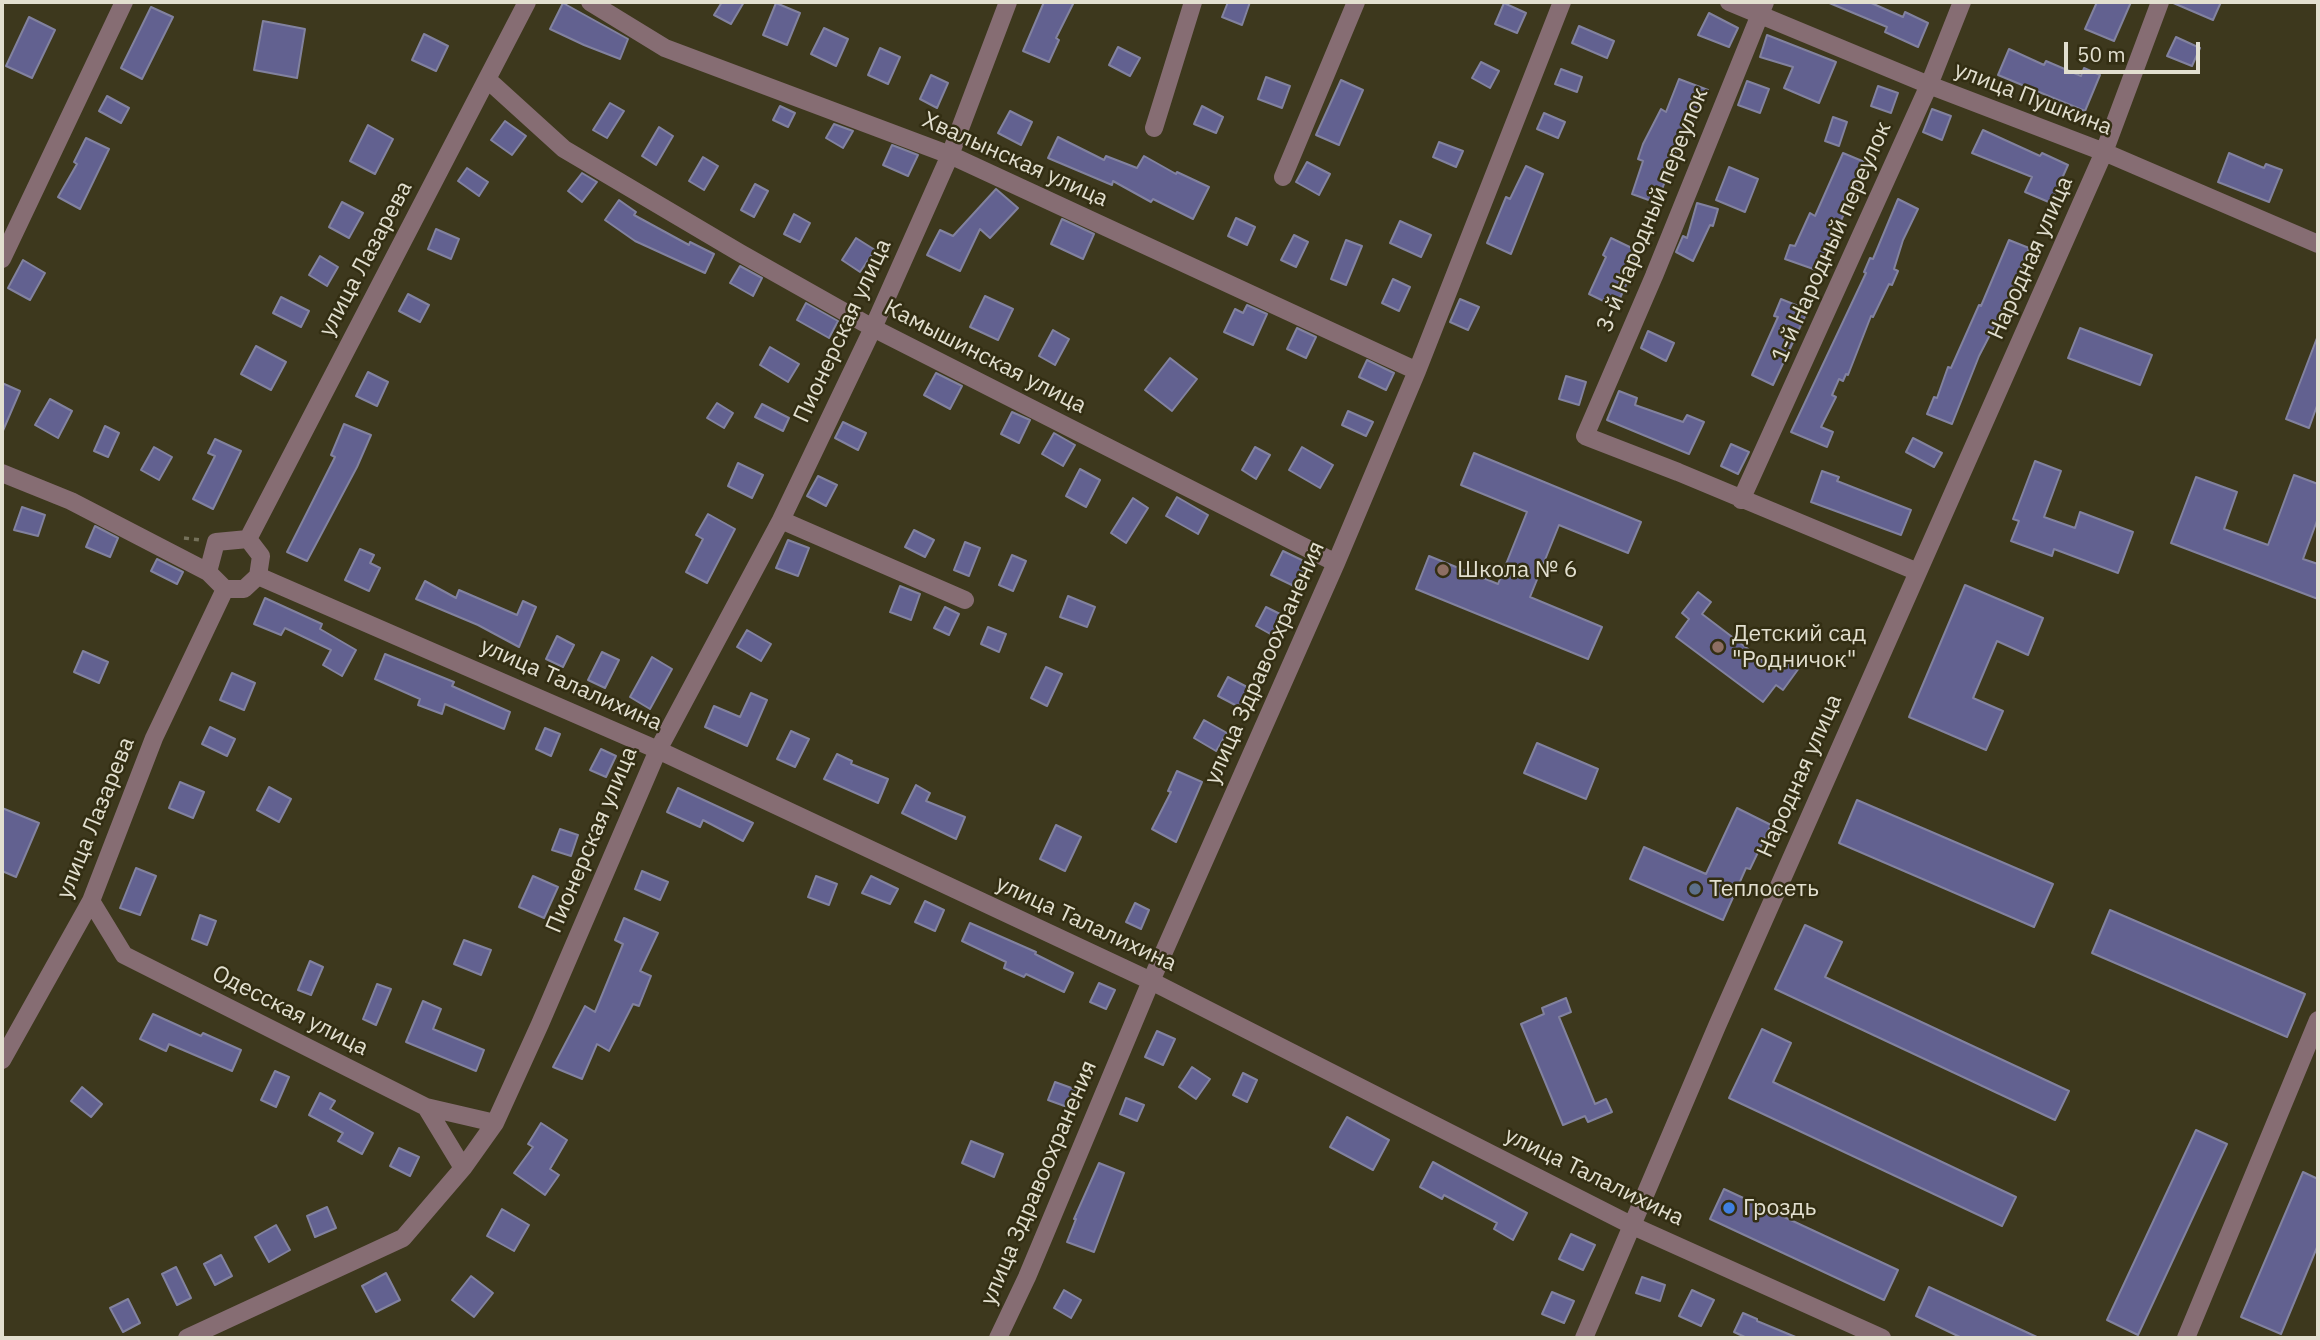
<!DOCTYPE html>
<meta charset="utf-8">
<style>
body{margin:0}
#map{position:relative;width:2320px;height:1340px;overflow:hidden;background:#3d381d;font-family:"IBM Plex Sans",sans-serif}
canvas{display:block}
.frame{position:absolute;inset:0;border:4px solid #e2dfcf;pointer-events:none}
.scale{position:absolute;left:2064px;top:42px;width:136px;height:32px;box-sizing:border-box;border:4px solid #e2dfcf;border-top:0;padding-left:9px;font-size:21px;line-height:24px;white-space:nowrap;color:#e2dfcf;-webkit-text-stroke:5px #332e13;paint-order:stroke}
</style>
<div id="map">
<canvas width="2320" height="1340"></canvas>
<div class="frame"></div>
<div class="scale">50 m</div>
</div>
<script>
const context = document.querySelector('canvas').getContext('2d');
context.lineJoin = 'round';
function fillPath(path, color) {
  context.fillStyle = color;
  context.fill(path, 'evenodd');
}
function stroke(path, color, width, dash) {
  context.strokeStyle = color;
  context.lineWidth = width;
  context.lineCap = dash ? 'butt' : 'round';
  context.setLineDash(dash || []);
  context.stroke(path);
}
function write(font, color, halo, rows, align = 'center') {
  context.font = font + ' "IBM Plex Sans",sans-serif';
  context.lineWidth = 5;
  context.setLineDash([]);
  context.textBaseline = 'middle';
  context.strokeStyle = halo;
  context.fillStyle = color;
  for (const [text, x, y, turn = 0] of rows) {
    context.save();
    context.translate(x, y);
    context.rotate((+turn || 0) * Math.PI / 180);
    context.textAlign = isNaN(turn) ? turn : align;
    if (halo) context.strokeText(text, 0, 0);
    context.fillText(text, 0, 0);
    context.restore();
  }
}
const building = new Path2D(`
 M722,2H744L731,24L714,15Z
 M1044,2H1074L1056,38L1059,40L1049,62L1023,51Z
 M1228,2H1250L1242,25L1222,17Z
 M1827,2H1869L1903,17L1905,12L1928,23L1918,47L1885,32L1887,27Z
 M2097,2H2131L2114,41L2085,29Z
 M2171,2H2221L2213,20Z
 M563,3L628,39L620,59L584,45L550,29Z
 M776,3L800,13L787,45L763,35Z
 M1504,3L1526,13L1517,33L1495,24Z
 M151,7L173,17L142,79L121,68Z
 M1709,13L1738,28L1729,47L1698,35Z
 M29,17L55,30L32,78L6,66Z
 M263,21L305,29L297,78L254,70Z
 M1579,26L1614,41L1607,58L1572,43Z
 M824,28L848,39L836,66L811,54Z
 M424,34L448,46L436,71L412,60Z
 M1767,35L1836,62L1819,103L1784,88L1793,67L1760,57Z
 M2176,37L2200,48L2192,66L2167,56Z
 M1118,47L1140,58L1130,76L1109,65Z
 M880,48L900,57L888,84L868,75Z
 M2009,49L2044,65L2046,61L2081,76L2084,68L2100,75L2085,111L1998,75Z
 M1481,62L1499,71L1490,88L1472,78Z
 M1561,69L1582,77L1577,92L1555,84Z
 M931,75L948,83L937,108L920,99Z
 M1266,77L1290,86L1282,108L1258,99Z
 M1679,79L1708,90L1682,147L1678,146L1657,203L1632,194L1643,161L1638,159L1643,144L1661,109L1666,112Z
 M1341,80L1363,90L1339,145L1316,135Z
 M1747,81L1769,89L1760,113L1738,105Z
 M1878,86L1898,93L1891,113L1871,106Z
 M107,96L129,108L121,123L99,111Z
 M610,103L624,111L607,138L593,130Z
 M780,106L795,113L788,127L773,120Z
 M1202,106L1223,117L1216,133L1194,124Z
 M1932,109L1951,116L1942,140L1923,132Z
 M1010,111L1032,122L1021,145L998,133Z
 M1544,113L1565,122L1558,138L1537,129Z
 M1833,117L1847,122L1839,146L1825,141Z
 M505,121L526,136L512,155L491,140Z
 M834,124L853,131L843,148L826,138Z
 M368,125L393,139L375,174L350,161Z
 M659,127L673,136L656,165L642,156Z
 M1983,130L2040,156L2042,153L2068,165L2051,203L2025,192L2032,177L1972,153Z
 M1058,137L1104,160L1106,156L1137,168L1144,156L1176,174L1177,172L1209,187L1193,219L1153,199L1151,202L1113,181L1112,185L1048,158Z
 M86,138L109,149L80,209L58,197L77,164L74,162Z
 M1439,142L1463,151L1456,167L1433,157Z
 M892,145L918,155L908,176L883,165Z
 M1843,153L1867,163L1834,236H1832L1819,271L1785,259L1790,245L1795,246L1810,213L1815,216Z
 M2229,153L2264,168L2266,164L2282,170L2269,202L2218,182Z
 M703,157L718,166L704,190L689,181Z
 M1307,162L1330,174L1319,195L1296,182Z
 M1526,166L1543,174L1511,254L1487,243L1506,197L1510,199Z
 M1729,167L1758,179L1745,212L1716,200Z
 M467,168L488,182L479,196L458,181Z
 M582,173L597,182L582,202L568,191Z
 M755,184L768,191L754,217L741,210Z
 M996,189L1018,208L990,238L980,229L960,271L927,255L940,230L953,236Z
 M1898,199L1918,209L1903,240L1894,269L1898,271L1892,285L1889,284L1873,317L1871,316L1848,375L1846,374L1843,381L1839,379L1832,395L1836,397L1821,427L1833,432L1827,447L1791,432L1866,273L1864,272L1870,258L1873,259Z
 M619,200L636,212L634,215L689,245L690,242L714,254L705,273L635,241L605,220Z
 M342,202L363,213L349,238L329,227Z
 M1697,203L1718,209L1713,226L1710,225L1693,261L1676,252L1683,236L1687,238Z
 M794,214L810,223L800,242L784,234Z
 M1236,218L1255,227L1247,245L1228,236Z
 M1062,219L1094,234L1083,259L1051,244Z
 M1400,221L1431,235L1421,257L1390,243Z
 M436,229L459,239L451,259L428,249Z
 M1294,235L1308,242L1296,267L1281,260Z
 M856,238L875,250L860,272L842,260Z
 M1611,238L1638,251L1623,284L1626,285L1616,307L1589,294L1606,257L1603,255Z
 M1346,240L1362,246L1346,285L1331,279Z
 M2009,240L2029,248L2010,296L1979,356L1952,424L1927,414L1934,397L1937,398L1948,367L1951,368L1979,305L1981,306Z
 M320,256L338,267L327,286L309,275Z
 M23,260L45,273L30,300L8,288Z
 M740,266L762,278L753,296L730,283Z
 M1393,279L1410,287L1399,311L1382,303Z
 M408,294L429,305L420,322L399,311Z
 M985,296L1013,309L998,340L970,327Z
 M281,297L309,311L301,327L273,313Z
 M1460,299L1479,307L1468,330L1450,322Z
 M1781,299L1808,310L1773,385L1752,375L1778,317L1774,316Z
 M806,303L838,321L829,338L797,320Z
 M1247,305L1267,314L1253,345L1224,332L1235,309L1243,313Z
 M1297,328L1316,337L1306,358L1287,349Z
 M2080,328L2152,355L2140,385L2068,358Z
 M1053,330L1069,339L1055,365L1039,356Z
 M1648,331L1674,343L1666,361L1641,348Z
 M2317,338L2318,403L2309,428L2286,419Z
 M256,346L286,362L271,390L241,374Z
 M770,347L799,364L788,382L760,365Z
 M1170,358L1197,379L1172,411L1145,390Z
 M1367,360L1394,373L1386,390L1359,377Z
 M368,372L388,382L377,406L356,396Z
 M936,373L962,386L950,409L924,395Z
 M1566,376L1586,382L1579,405L1559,399Z
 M2,383L20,391L2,433Z
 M1619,391L1637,398L1635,405L1683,422L1687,415L1704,422L1689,454L1607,420Z
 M50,399L72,411L58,438L35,425Z
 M717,403L733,413L724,428L707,418Z
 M762,404L789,418L783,431L755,417Z
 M1348,411L1373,422L1366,436L1342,425Z
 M1012,412L1030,420L1019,443L1001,434Z
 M843,422L866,433L858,450L835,438Z
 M344,424L371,435L357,467L307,561L287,552L335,457L331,455Z
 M105,426L119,433L108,457L94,451Z
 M1054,433L1075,445L1063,466L1042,454Z
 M1913,438L1942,453L1934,467L1906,452Z
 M215,439L241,451L213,509L193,499L215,456L208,453Z
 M1731,444L1749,452L1738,474L1721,466Z
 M154,447L172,457L159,480L141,470Z
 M1255,447L1270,455L1256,479L1242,470Z
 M1302,447L1333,465L1320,488L1289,470Z
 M1474,453L1641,522L1628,553L1559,525L1530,597L1602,627L1588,659L1416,589L1429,556L1498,584L1527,512L1461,485Z
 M2035,461L2061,471L2044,517L2075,528L2080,512L2133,532L2118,573L2054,549L2052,556L2011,541L2019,521L2013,519Z
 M738,463L763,475L752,498L728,486Z
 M1080,469L1100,480L1086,507L1066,496Z
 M1822,471L1839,477L1837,481L1911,510L1901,535L1811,502Z
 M2294,475L2318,484V518L2303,559L2318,564V599L2171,543L2196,477L2237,492L2224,529L2268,545Z
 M818,476L837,485L826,506L807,496Z
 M1177,497L1208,515L1198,534L1166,516Z
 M1133,498L1148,508L1126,543L1111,533Z
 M22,507L45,515L38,536L14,530Z
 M708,514L735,529L707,583L686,572L703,539L696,535Z
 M95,526L118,538L110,557L86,547Z
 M914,530L934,540L925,557L905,547Z
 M788,540L809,548L798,576L776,568Z
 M965,542L980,548L969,576L954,570Z
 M360,549L374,555L370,563L380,568L369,591L345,580Z
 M1283,551L1310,564L1298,588L1271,575Z
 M1012,555L1026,561L1013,591L999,585Z
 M157,559L183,572L177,584L151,571Z
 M425,581L456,598L459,590L517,615L523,601L536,607L519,647L478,625L416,599Z
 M1965,585L2043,618L2028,655L1997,641L1973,698L2003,711L1986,750L1909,717Z
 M900,586L920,594L911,620L890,612Z
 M1698,592L1711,602L1702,614L1777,671L1786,658L1799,668L1783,690L1776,685L1763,702L1676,637L1689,619L1682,613Z
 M1068,596L1095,607L1087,627L1060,617Z
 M265,598L322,624L320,629L356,650L342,676L323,665L331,650L285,628L281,635L254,624Z
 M945,607L959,614L949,635L934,628Z
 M1266,607L1284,616L1274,636L1256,626Z
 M988,627L1006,634L999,652L981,644Z
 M747,630L771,644L761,661L737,647Z
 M557,636L574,645L563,667L546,659Z
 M83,651L108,662L99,683L74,672Z
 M602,652L619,660L605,688L588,680Z
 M385,654L454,682L452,686L510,712L504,729L445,704L442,714L418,705L420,699L375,679Z
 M652,657L672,669L650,709L630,697Z
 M1046,667L1062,674L1047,706L1031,698Z
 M232,673L255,683L244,710L220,700Z
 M1228,677L1249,688L1239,707L1218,696Z
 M751,693L767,700L747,746L705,727L714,706L740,717Z
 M1204,720L1227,733L1216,751L1194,738Z
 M210,727L235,739L227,756L202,744Z
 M545,728L560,734L551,756L536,749Z
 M791,731L809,739L795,767L777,759Z
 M1537,743L1598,769L1586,799L1524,773Z
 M601,749L616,756L606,777L590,770Z
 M837,754L852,761L851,764L888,779L878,803L824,779Z
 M1177,771L1202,782L1176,842L1152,829L1171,792L1168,791Z
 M180,782L204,792L193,818L169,808Z
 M916,785L930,793L926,801L965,817L956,839L902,813Z
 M269,787L291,799L279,822L257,810Z
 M678,788L753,823L743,841L703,820L700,827L667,812Z
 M1857,800L2053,884L2034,927L1839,843Z
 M2,808L39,823L16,877L2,871Z
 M1737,808L1771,825L1750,869L1746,868L1723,920L1630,879L1644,847L1706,874Z
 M1056,825L1081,837L1065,871L1040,859Z
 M560,829L578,835L571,856L552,850Z
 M136,868L156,876L140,915L120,908Z
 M642,871L668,882L660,900L635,889Z
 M533,876L558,887L544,918L519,907Z
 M816,876L837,884L829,905L808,897Z
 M871,876L898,889L890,904L862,893Z
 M925,901L944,910L935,931L915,922Z
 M1135,903L1149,910L1141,929L1126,922Z
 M2110,910L2305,994L2287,1037L2092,953Z
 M200,915L216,921L207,945L192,939Z
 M624,918L658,933L640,971L651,976L639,1006L633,1004L609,1051L597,1044L582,1079L553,1067L585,1006L595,1012L623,944L615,940Z
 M970,923L1036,952L1035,954L1073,973L1064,992L1026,974L1024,977L1004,968L1006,962L962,941Z
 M1805,925L1842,942L1825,977L2069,1091L2055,1120L1775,989Z
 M464,940L491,950L481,975L454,964Z
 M310,961L323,967L311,995L298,990Z
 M1099,983L1115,990L1106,1009L1090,1002Z
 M377,984L391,989L376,1025L363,1019Z
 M1566,998L1571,1012L1559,1017L1595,1104L1606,1099L1612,1112L1588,1122L1585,1116L1563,1125L1521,1024L1544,1014L1542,1008Z
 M423,1001L441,1009L433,1029L484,1050L476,1071L406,1042Z
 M153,1014L201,1036L203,1033L241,1050L232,1071L169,1044L166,1051L140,1039Z
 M1762,1029L1791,1043L1773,1082L2016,1197L2002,1226L1729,1098Z
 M1157,1031L1175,1039L1163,1065L1145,1057Z
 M1192,1067L1210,1079L1196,1099L1179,1087Z
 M275,1071L289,1077L276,1107L261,1100Z
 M1243,1073L1257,1080L1247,1102L1233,1095Z
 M1055,1082L1077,1090L1070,1108L1048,1100Z
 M82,1087L102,1104L91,1117L71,1101Z
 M320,1093L335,1101L330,1109L373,1133L362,1154L338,1141L343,1133L309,1115Z
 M1126,1098L1144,1105L1137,1121L1120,1114Z
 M1347,1117L1389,1140L1373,1170L1330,1147Z
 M541,1123L567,1140L550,1169L559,1175L545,1195L514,1173L533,1147L528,1144Z
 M2196,1130L2227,1144L2138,1335L2107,1320Z
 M971,1141L1003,1154L994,1177L962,1163Z
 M399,1148L419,1157L410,1176L390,1166Z
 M1433,1162L1527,1213L1513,1240L1494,1229L1497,1223L1444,1195L1442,1199L1420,1187Z
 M1099,1163L1124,1173L1094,1252L1067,1242L1076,1219H1074Z
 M2303,1172L2318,1179V1245L2281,1334L2241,1317Z
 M1724,1189L1898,1270L1884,1300L1710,1219Z
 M327,1207L336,1228L315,1237L307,1216Z
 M502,1209L529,1225L514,1251L487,1236Z
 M276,1225L290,1250L269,1262L255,1237Z
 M1571,1234L1595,1245L1583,1270L1559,1259Z
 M221,1255L232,1276L215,1285L204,1264Z
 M176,1267L191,1298L177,1305L162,1274Z
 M386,1273L400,1300L376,1312L362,1286Z
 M471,1276L493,1293L474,1317L452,1300Z
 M1642,1277L1665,1285L1660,1301L1636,1293Z
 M1929,1287L2039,1338H1962L1916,1316Z
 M1064,1290L1081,1300L1071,1318L1054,1308Z
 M1692,1290L1714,1300L1701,1326L1679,1316Z
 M1552,1292L1574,1301L1564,1323L1542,1314Z
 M128,1299L140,1323L123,1332L110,1308Z
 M1743,1313L1757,1319V1321L1798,1338H1747L1734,1332Z`);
fillPath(building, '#626190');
stroke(building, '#82829f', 2);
stroke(new Path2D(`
 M184,538L200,540`), '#75715a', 3.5, [5, 5]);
stroke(new Path2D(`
 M590,2L665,48L950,155L1417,371
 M1729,2L1929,85L2104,152L2318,244
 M1765,2L1654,276L1585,436L1678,472L1918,572
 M488,80L564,149L740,253L873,328L1336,563
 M1154,128L1193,2
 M1283,177L1356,2
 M2,259L124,2
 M2,473L71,501L208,572
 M1741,500L1929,85L1962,2
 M781,520L965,600
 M248,539L527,2
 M248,539L261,556L258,576L244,589H225L208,572L216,542Z
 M258,576L658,750L1151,981L1633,1226L1882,1338
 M91,901L124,955L426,1107L495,1123
 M2,1060L91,901L154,738L225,589
 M426,1107L463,1168
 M187,1338L403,1238L463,1168L495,1123L540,1024L658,750L781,520L873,328L950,155L1008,2
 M998,1338L1027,1277L1151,981L1336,563L1417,371L1562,2
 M1584,1338L1717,1026L2104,152L2160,2
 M2186,1338L2318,1020`), '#866d73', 18);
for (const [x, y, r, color] of [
 [1443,570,7,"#8d6e63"],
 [1718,647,7,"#8d6e63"],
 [1695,889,7,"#5c6f8a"],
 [1729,1208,7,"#3f7fe0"]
]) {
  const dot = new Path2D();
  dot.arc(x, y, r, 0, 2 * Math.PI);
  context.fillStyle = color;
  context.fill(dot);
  stroke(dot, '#332e13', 2.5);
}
write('23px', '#e2dfcf', '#332e13', [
 ["улица Пушкина",2033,99,21],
 ["Хвалынская улица",1015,160,24],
 ["3-й Народный переулок",1653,210,-68],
 ["1-й Народный переулок",1832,242,-66],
 ["Народная улица",2031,258,-66],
 ["улица Лазарева",366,259,-62],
 ["Пионерская улица",843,331,-65],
 ["Камышинская улица",985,357,27],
 ["улица Здравоохранения",1265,663,-66],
 ["улица Талалихина",571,685,24],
 ["Народная улица",1800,776,-66],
 ["улица Лазарева",96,818,-68],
 ["Пионерская улица",592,840,-67],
 ["улица Талалихина",1086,924,25],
 ["Одесская улица",290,1011,27],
 ["улица Талалихина",1594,1177,26],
 ["улица Здравоохранения",1039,1183,-67]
]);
write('23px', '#e2dfcf', '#332e13', [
 ["Школа № 6",1457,570],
 ["Детский сад",1732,634],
 ["\"Родничок\"",1732,660],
 ["Теплосеть",1709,889],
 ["Гроздь",1743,1208]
], 'left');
</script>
